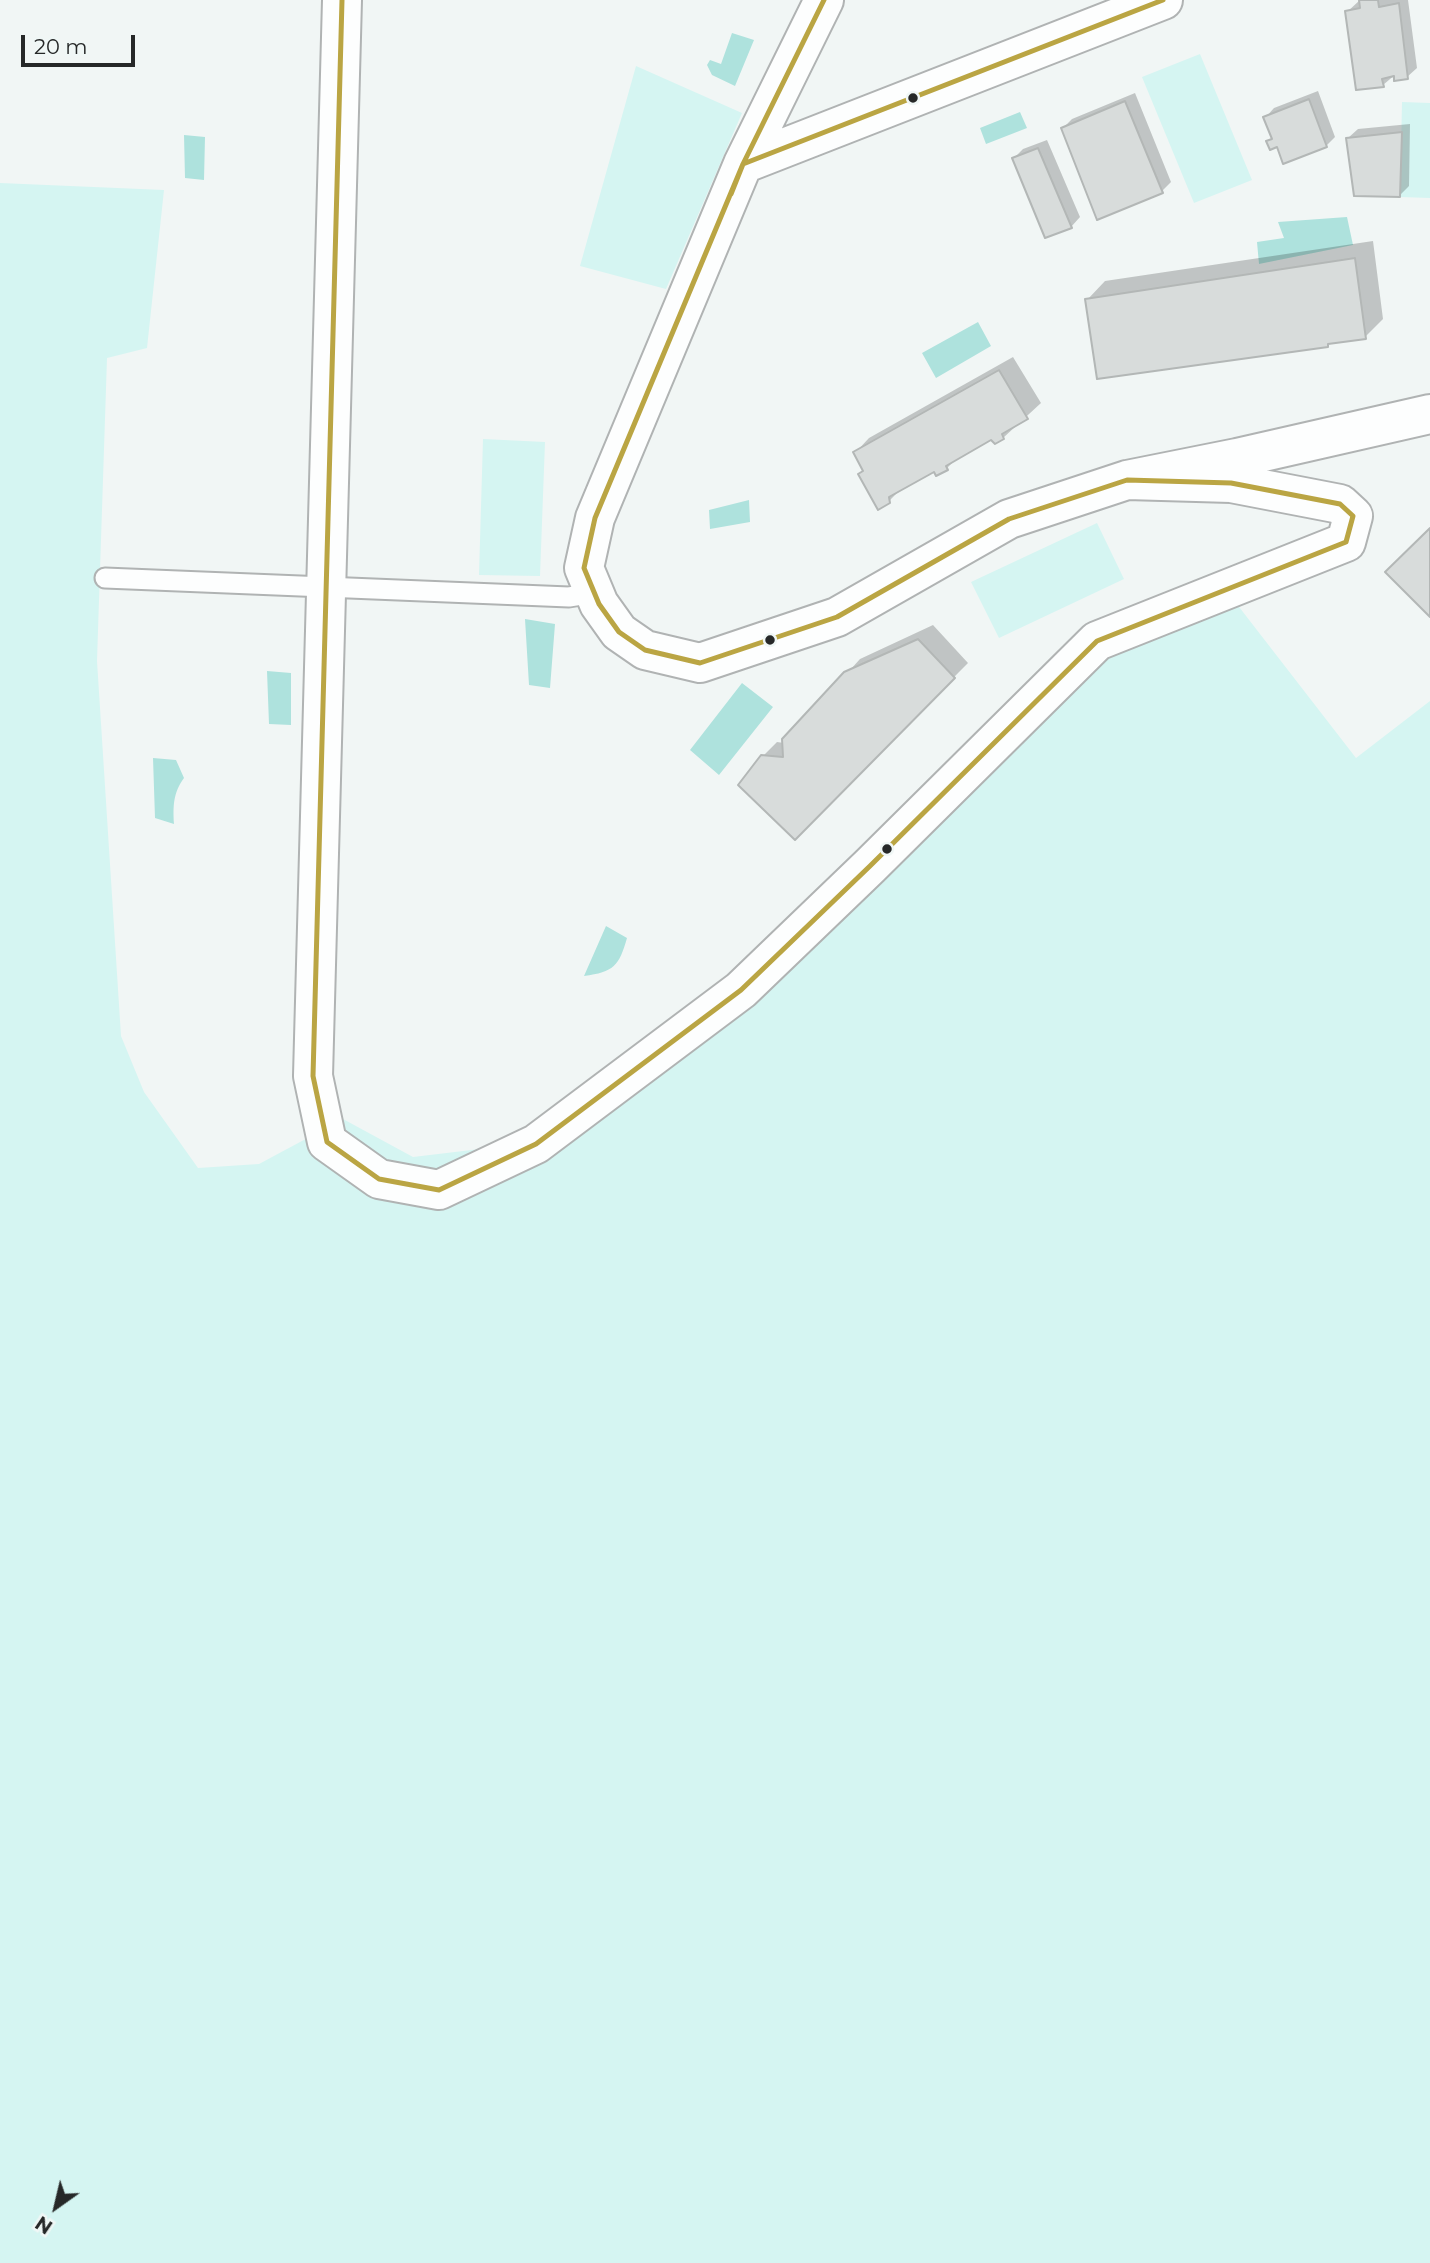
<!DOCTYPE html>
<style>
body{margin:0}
#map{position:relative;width:1430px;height:2263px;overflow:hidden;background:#f1f6f5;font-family:Montserrat,sans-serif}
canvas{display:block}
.north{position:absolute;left:21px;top:2172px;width:70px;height:70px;-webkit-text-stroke:5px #f0f7f6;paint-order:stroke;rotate:214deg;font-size:19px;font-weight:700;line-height:28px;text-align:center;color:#262828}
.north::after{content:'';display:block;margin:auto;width:24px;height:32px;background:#262828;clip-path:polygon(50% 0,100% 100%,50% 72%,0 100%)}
.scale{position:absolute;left:21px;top:35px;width:114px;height:32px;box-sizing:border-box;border:4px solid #262828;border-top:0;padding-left:9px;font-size:21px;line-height:24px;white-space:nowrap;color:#262828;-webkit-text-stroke:5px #f0f7f6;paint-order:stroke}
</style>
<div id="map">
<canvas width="1430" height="2263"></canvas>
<div class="north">N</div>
<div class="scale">20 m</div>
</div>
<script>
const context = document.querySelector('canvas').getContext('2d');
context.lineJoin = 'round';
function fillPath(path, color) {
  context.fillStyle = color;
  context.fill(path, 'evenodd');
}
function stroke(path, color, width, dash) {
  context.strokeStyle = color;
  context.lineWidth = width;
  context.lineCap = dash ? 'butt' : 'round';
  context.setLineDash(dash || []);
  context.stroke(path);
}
fillPath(new Path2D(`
 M1200,54L1252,180L1194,203L1142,77Z
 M636,66L742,113L666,289L580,266Z
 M1402,102L1430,103V198L1400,197Z
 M0,183L164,190L147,348L107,358L97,661L121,1036L144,1092L198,1168L259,1164L343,1119L413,1157L480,1149L681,1055L1088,663L1236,603L1356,758L1430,701V2263H0Z
 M483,439L545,442L540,576L479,575Z
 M1097,523L1124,579L999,638L971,582Z`), '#d5f5f2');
fillPath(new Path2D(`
 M732,33L754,40L735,86L712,75L707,65L710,60L721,64Z
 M1020,112L1027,128L986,144L980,128Z
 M184,135L205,137L204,180L185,178Z
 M1347,217L1353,245L1259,264L1257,242L1284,238L1278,222Z
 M978,322L991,346L936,378L922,353Z
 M749,500L750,522L710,529L709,510Z
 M525,619L555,624L550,688L529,685Z
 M267,671L291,673V725L269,724Z
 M742,683L773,707L719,775L690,750Z
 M153,758L176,760L184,778C173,793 173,806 174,824L155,818Z
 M606,926L627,938C619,966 614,972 584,976Z`), '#aee2dd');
fillPath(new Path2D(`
 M1360,0H1408L1417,68L1407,77L1396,74L1383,85L1347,12Z
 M1318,91L1335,137L1326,146L1278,145L1268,142L1273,136L1265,118L1274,108Z
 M1135,93L1171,182L1162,191L1063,128L1072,119Z
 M1410,124L1409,186L1400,195L1348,138L1358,129Z
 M1047,140L1080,217L1071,227L1014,158L1023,149Z
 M1373,241L1383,319L1365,337L1331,342L1327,346L1087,300L1105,281Z
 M1013,357L1041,403L1003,438L992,437L958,457L947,468L934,469L904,486L889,501L860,474L864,470L855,453L869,438Z
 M933,625L968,663L795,837L762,757L777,742L784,743L860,659Z`), '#0003');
const building = new Path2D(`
 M1359,0H1378L1379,7L1399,3L1408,79L1394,81V76L1382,79L1384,87L1356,90L1345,11L1360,8Z
 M1309,99L1327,147L1283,164L1277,147L1270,150L1266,141L1272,139L1263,117Z
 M1125,101L1163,193L1097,220L1061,128Z
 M1402,132L1400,197L1354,196L1346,138Z
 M1038,148L1072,228L1045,238L1012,158Z
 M1355,258L1366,339L1328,344V347L1097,379L1085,299Z
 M999,370L1028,419L1002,434L1004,439L995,444L991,440L946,466L948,470L936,476L934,472L889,497L890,503L878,510L858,474L863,471L853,452Z
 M1430,528V617L1385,572Z
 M918,639L955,678L795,840L738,785L761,755L783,757L782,739L844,672Z`);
fillPath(building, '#d8dcdb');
stroke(building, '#b3b7b6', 2);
const service = new Path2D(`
 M105,578L569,597L594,593`);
const minor = new Path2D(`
 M342,0L313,1076L327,1142L379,1179L439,1190L536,1144L741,990L870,866L1097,641L1346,542L1353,516L1340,504L1231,483L1127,480
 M824,0L743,164L595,518L584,568L599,604L619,632L645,650L700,663L837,617L1009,519L1127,480L1237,458L1430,414
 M743,164L1163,0`);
stroke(service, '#b0b3b3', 23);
stroke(minor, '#b0b3b3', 42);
stroke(service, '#fdfefe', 19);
stroke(minor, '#fdfefe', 38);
stroke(new Path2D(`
 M342,0L313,1076L327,1142L379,1179L439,1190L536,1144L741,990L870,866L1097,641L1346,542L1353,516L1340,504L1231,483L1127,480L1009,519L837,617L700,663L645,650L619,632L599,604L584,568L595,518L743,164L1163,0
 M731,194L743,164L824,0`), '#baa543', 5);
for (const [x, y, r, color] of [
 [913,98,6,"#262828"],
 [770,640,6,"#262828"],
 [887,849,6,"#262828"]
]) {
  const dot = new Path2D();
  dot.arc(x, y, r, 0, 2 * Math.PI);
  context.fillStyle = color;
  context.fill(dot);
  stroke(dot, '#f0f7f6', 2.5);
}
</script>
